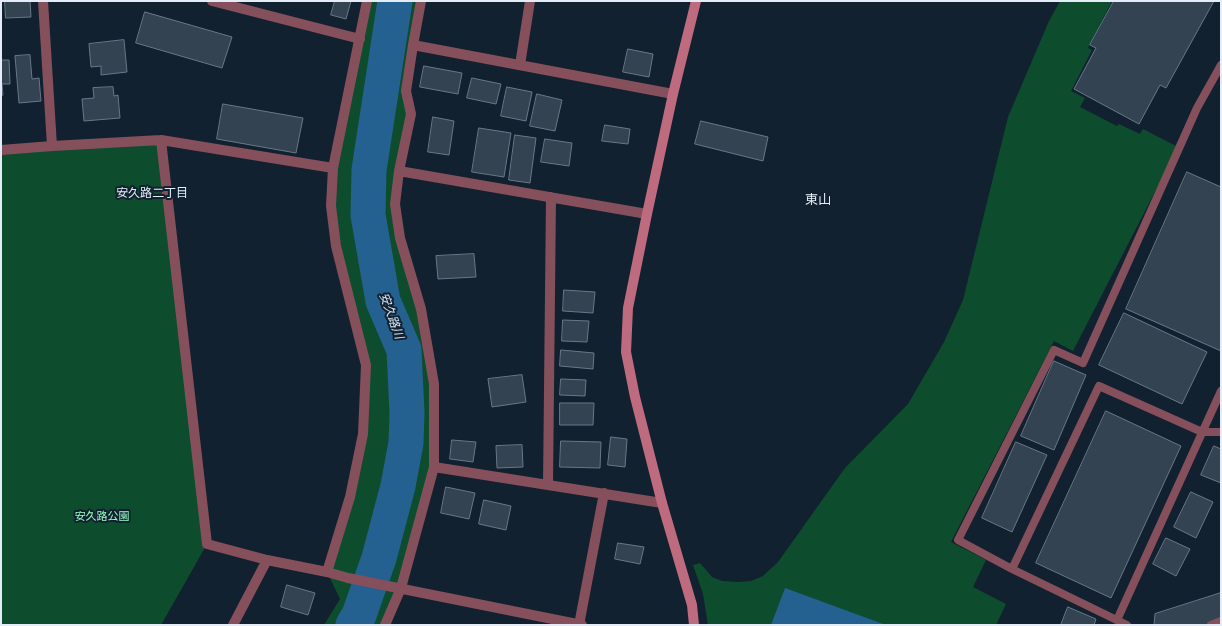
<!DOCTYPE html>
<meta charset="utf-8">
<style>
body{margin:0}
#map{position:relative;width:1222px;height:626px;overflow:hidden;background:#12212f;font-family:"Noto Sans",sans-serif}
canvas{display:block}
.frame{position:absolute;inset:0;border:2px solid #e4edf7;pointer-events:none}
</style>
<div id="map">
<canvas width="1222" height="626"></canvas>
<div class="frame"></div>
</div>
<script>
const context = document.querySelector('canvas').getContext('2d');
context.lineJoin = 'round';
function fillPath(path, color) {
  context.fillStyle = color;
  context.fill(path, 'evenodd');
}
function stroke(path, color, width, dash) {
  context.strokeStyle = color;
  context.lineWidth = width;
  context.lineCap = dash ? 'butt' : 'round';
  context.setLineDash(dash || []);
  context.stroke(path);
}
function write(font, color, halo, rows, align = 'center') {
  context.font = font + ' "Noto Sans","Noto Sans JP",sans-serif';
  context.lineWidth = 4;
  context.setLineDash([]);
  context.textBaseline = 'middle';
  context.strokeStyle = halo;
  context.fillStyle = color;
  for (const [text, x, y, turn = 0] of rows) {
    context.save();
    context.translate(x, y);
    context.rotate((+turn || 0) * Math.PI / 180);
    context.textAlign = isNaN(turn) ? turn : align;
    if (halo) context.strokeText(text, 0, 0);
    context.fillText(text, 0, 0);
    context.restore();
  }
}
fillPath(new Path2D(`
 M367,1H422L406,91L410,110L396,213L432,383L434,467L385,625H324L340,599L327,572L363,434L366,365L331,198Z
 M1060,1H1112L1088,48L1092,50L1071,91L1085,98L1080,107L1117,126L1119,124L1140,134L1143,129L1178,147L1073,351L1054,341L951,542L986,560L973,587L1006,604L996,625H708L703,594L693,565L700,563L712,577L722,581L739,582L751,581L763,576L778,562L845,468L908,404L944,342L963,300L1008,117L1049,21Z
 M161,140L207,544L161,625H1V153Z`), '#0d4d2e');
fillPath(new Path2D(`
 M785,588L886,625H771Z`), '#246090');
stroke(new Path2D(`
 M353,625L359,615L379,558L398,486L406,443L407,413L404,350L383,301L368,215L369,170L395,1`), '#246090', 35);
const building = new Path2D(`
 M5,1H30L31,17L6,18Z
 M335,1H351L346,19L331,15Z
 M1114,1H1214L1166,88L1160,85L1139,124L1074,89L1096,48L1090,45Z
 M145,12L232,37L222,68L136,43Z
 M124,40L127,72L101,75V66L91,67L89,44Z
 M628,49L653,54L649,77L623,72Z
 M30,55L32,79L39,78L41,101L19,103L15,56Z
 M1,60H9L10,84H2L3,95L1,96Z
 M424,66L462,73L458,94L420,87Z
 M472,78L501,84L496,104L467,98Z
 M113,87L114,96L118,95L120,118L84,121L82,99L94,98L93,88Z
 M507,87L532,92L526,121L501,116Z
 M537,94L562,100L555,131L530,126Z
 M223,104L303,118L296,153L217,139Z
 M433,117L454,121L449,155L428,152Z
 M701,121L768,137L763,161L695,144Z
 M605,125L630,129L628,144L602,141Z
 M479,128L511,133L504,177L472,172Z
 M515,135L536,138L530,183L509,180Z
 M545,139L572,143L569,166L541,162Z
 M1187,172L1221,187V351L1126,309Z
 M474,254L476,277L438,279L436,256Z
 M564,290L595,292L593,313L563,311Z
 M1124,313L1207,352L1182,404L1099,365Z
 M563,320L589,321L587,342L562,341Z
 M561,350L594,353L593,369L560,366Z
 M1054,361L1086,375L1054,450L1021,436Z
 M522,375L526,402L492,407L488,379Z
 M561,379L586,380L585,396L560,395Z
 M560,403H594L593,425H560Z
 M1106,411L1181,446L1111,598L1036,563Z
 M611,437L627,439L625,467L608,465Z
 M452,440L476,442L473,462L450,459Z
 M561,441L601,442L600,468L560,467Z
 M1016,442L1047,455L1012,532L982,518Z
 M522,445L523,467L497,468L496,446Z
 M1214,446L1221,449V483L1201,475Z
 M446,487L475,493L469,519L441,513Z
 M1191,492L1213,502L1196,538L1174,527Z
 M484,500L511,506L506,530L479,524Z
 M1166,538L1190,549L1176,576L1153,564Z
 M618,543L644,547L640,564L615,559Z
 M287,585L315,593L308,615L281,607Z
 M1221,593V625H1154L1155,614Z
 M1068,607L1096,619L1094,625H1061Z`);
fillPath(building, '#334352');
stroke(building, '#677889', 1);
stroke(new Path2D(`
 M1012,569L1099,386L1202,432H1221
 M1117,620L1221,391
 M1127,625L1012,569L958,540L1054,350L1083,363L1197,108L1221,65
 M1211,625L1221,621`), '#85505c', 8);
stroke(new Path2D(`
 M43,1L52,146
 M212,1L360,39
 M421,1L413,45L673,94
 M520,65L530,1
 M161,140L207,544L267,560L327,572L348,578L582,625
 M1,150L52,146L161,140L333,168
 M399,171L647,214
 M434,467L662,503
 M548,485L551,197
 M327,572L350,497L363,434L366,365L336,246L331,206L333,168L367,1
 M233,625L267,560
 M385,625L401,588L434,467V384L421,309L400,238L395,204L399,171L411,114L406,91L413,45
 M579,625L604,493`), '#85505c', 10);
stroke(new Path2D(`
 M694,625L692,605L662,503L635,397L626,352L628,308L647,214L673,94L696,1`), '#be6b7f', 10);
write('11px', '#96ffc2', '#12212f', [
 ["安久路公園",102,517]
]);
write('12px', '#e4edf7', '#12212f', [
 ["安久路二丁目",152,194]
]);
write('italic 12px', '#d5e5f3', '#12212f', [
 ["安久路川",391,316,70]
]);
write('13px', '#e4edf7', '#12212f', [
 ["東山",818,200]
]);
</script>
